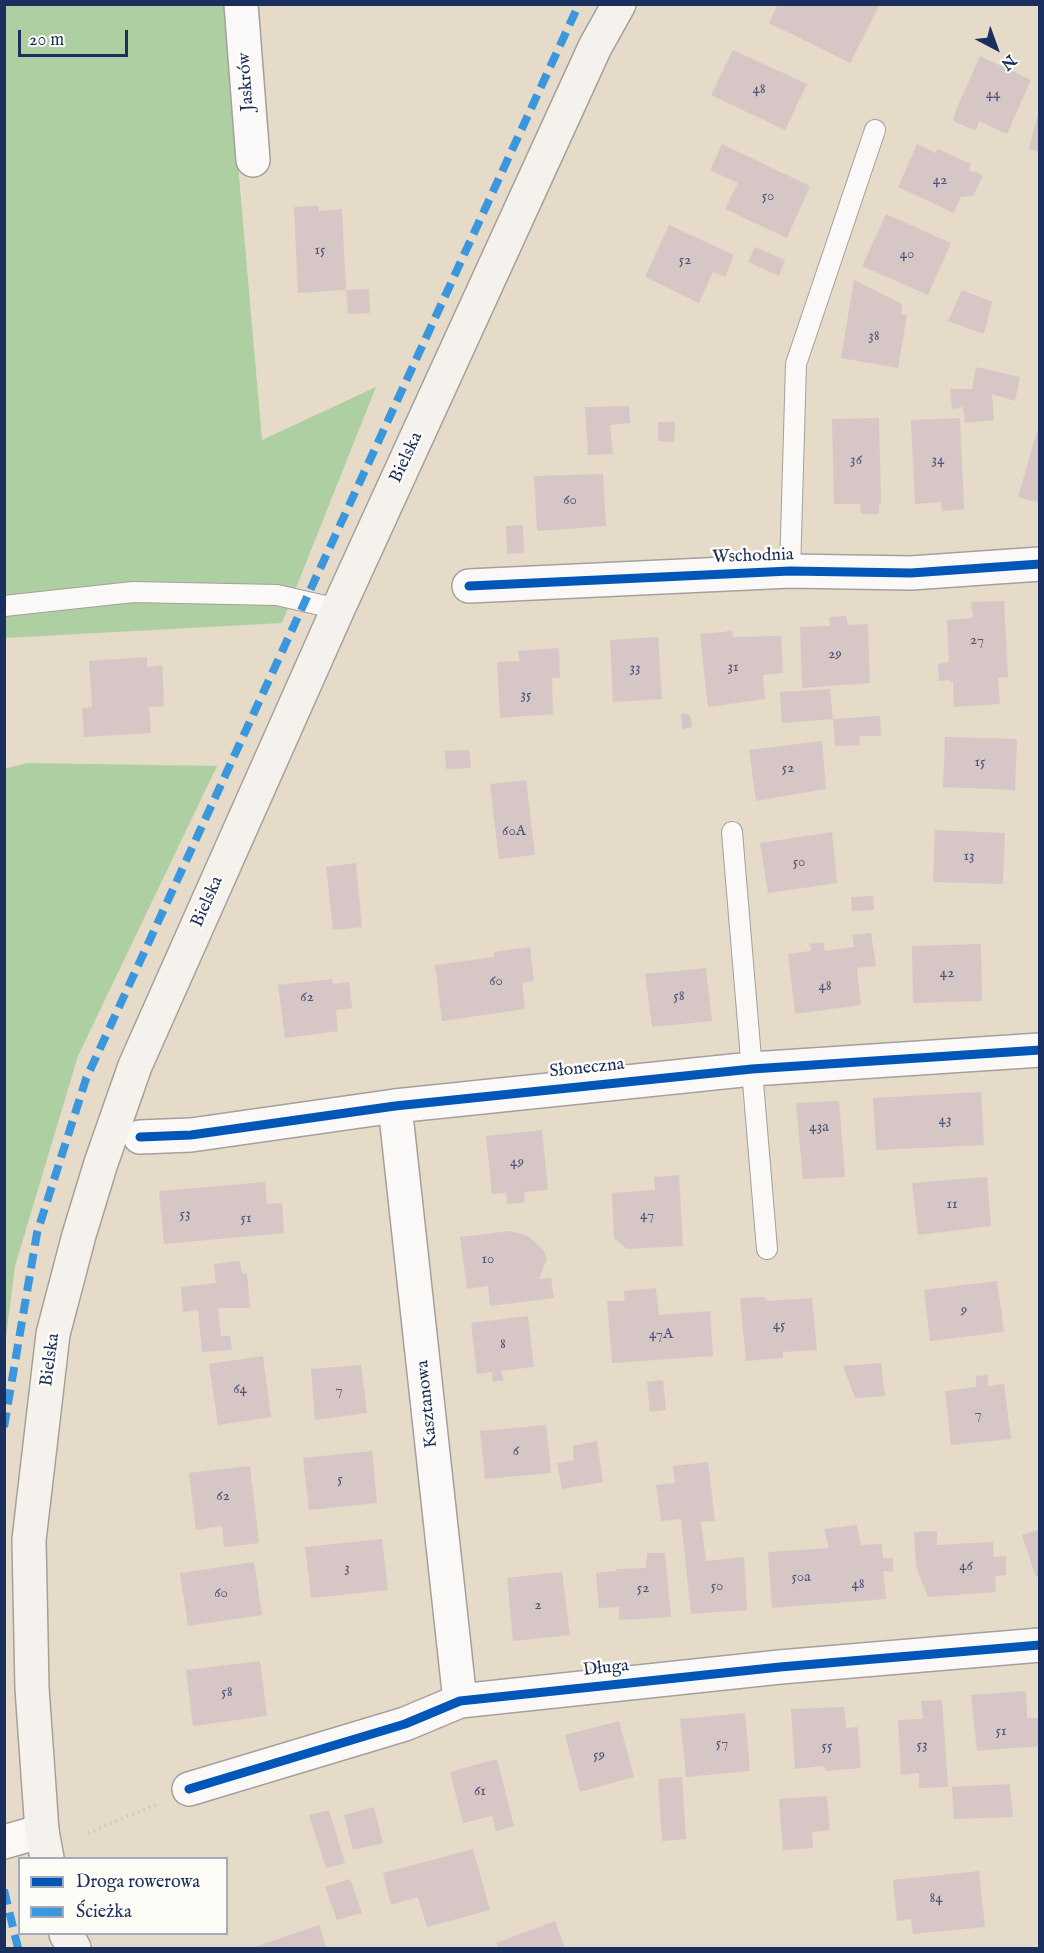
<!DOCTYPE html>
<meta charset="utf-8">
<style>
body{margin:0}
#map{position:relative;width:1044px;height:1953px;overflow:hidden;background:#e6dac9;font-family:"IM FELL English",serif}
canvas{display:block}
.frame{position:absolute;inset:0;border:6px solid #1b2f5e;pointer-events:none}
.legend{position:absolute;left:18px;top:1857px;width:210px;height:78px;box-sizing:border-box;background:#fdfcf7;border:2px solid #a3aaba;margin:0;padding:8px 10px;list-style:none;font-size:18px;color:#1b2f5e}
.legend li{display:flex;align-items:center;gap:12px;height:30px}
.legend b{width:30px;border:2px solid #a3aaba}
.north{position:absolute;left:966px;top:18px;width:60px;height:60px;-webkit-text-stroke:4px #fdfcf7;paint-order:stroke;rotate:139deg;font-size:16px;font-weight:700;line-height:24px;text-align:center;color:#1b2f5e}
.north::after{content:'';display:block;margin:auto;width:21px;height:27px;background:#1b2f5e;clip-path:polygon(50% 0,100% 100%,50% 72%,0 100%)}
.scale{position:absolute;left:18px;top:30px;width:110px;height:27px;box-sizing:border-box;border:3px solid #1b2f5e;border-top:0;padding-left:8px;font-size:18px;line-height:21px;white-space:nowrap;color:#1b2f5e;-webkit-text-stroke:4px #fdfcf7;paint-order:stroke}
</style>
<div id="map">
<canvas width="1044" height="1953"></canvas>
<div class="frame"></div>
<ul class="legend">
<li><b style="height:8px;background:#0057b8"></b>Droga rowerowa</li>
<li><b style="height:8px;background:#3a97de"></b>Ścieżka</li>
</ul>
<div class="north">N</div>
<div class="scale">20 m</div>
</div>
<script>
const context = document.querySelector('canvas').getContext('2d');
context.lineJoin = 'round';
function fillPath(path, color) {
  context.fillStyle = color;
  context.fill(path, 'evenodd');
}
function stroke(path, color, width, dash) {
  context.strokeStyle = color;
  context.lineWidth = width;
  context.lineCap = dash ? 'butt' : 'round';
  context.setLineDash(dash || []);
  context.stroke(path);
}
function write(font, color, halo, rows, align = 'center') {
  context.font = font + ' "IM FELL English",serif';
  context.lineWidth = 5;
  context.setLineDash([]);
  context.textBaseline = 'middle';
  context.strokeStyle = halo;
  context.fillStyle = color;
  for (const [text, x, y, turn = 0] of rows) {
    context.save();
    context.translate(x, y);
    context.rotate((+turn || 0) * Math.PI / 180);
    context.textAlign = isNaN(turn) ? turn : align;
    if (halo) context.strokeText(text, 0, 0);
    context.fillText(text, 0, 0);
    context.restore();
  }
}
fillPath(new Path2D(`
 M5,5H224L262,440L376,387L282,623L5,638Z
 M27,763L217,766L78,1056L15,1266L5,1345L4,769Z`), '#aecfa1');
fillPath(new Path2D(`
 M778,4H880L850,63L769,23Z
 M733,50L807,84L785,130L711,95Z
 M980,56L1031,80L1007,134L979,121L976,131L953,121L956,110Z
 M1040,106V152L1029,149Z
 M722,144L810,186L787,238L725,209L738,183L710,170Z
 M917,144L935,153L938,149L971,164L969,170L983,175L973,196L961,197L954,213L898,187Z
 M319,206V211L342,209L346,290L298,293L294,207Z
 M886,214L951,243L928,295L862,266Z
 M669,225L734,255L725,277L713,272L699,303L645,277Z
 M755,247L785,260L779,276L748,262Z
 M854,280L902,304L901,314L907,315L898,368L841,358Z
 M369,289L370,313L348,314L346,290Z
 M962,290L992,302L984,334L948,321Z
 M976,367L1020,377L1015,401L992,394L994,420L965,423L963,407L952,409L950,389H972Z
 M629,406L630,423L610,425L613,454L588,455L585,407Z
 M879,418L881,504H879V514H861L860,504H834L832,419Z
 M960,418L964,509L942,511L941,502L915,504L911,420Z
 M658,422H675L674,442L658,441Z
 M1037,431H1040V503L1018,497Z
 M603,474L606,526L537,531L534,476Z
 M523,525L524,553L507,554L506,526Z
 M1004,601L1008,677L998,678L1000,704L954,707L953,682H950V680L939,681L938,664L949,662L947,620L973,618L971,602Z
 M846,616L848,625L868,624L870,683L802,688L800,627L830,626L829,617Z
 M732,631L733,637L781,636L783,673L763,675L765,699L708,707L700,634Z
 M658,637L662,699L613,702L610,640Z
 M559,648L560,678H552L553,714L500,718L497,662L520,661L518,651Z
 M147,657V667L162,665L164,706L149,707L151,733L84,737L82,708L92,707L89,661Z
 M830,689L833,719L880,716L881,736H860L859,745L835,746L833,719L782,723L780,692Z
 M683,713L690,715L692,727L683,729L682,727L681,715Z
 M945,737L1017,739L1015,790L943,787Z
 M822,741L826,789L756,801L749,750Z
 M469,750L471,768L446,769L445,751Z
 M526,780L535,855L499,859L490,784Z
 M935,830L1005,833L1003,884L933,882Z
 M832,832L837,883L768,893L760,843Z
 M356,863L362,927L333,930L326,867Z
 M873,896L874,910L852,911L851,897Z
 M871,933L876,966L857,968L861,1005L795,1014L788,954L811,951L810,944L823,942L825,951L854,947L852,935Z
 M981,944L982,1001L913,1003L912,946Z
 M530,947L534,981L522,983L525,1009L442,1021L435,965L494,957V952Z
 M706,968L712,1021L652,1027L645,974Z
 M332,979L333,984L349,982L352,1008L336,1010L338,1031L285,1038L278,985Z
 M981,1092L984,1145L876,1150L873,1098Z
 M839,1101L845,1177L803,1179L796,1103Z
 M542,1130L548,1190L524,1192L525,1202L507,1204L506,1193L492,1194L486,1136Z
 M679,1175L683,1246L627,1249L614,1238L612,1193L655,1190L654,1177Z
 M987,1177L991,1226L918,1235L912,1183Z
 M265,1182L267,1204L282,1203L284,1233L164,1244L159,1191Z
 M510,1231L528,1236L544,1251L547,1259L539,1279L551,1278L554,1298L490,1306L488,1286L467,1289L460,1237Z
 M240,1261L242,1274L247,1273L250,1308H218L221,1336H230L232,1350L202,1352L198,1310L183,1312L181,1287L216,1283L214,1264Z
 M997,1281L1004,1332L930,1341L924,1290Z
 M656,1288L659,1315L710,1311L713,1356L612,1363L607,1301H625L624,1291Z
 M764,1297L768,1301L812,1298L817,1350L783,1352V1358L746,1361L740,1298Z
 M528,1316L534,1367L501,1371L504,1380L493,1382L492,1372L477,1374L471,1323Z
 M263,1356L271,1417L218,1425L209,1364Z
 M881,1363L885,1396L855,1398L843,1366Z
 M361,1365L367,1413L315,1420L311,1369Z
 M988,1375V1386L1004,1384L1011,1439L951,1445L945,1391L976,1387V1376Z
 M663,1380L666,1410L650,1412L647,1382Z
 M546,1425L551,1473L485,1479L480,1431Z
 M597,1441L603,1482L562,1489L557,1463L574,1460L573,1446Z
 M372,1451L377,1503L309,1510L303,1458Z
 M708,1462L715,1521L701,1522L706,1561L744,1557L747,1610L691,1614L681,1519L661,1521L656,1485L675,1483L673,1466Z
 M250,1466L259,1543L224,1547L222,1526L196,1530L189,1473Z
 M857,1525L861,1545L882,1544L883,1558H893V1572L883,1571L886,1599L772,1608L768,1552L829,1548L824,1529Z
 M1038,1530L1040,1575L1036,1577L1022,1535Z
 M937,1531V1545L993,1542L994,1557L1006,1556V1575L995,1576L996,1592L928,1597L916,1567L914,1532Z
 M382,1539L388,1590L311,1598L305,1547Z
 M647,1553H665L671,1617L619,1620V1607L599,1608L596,1573L616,1571V1569L646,1568Z
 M254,1562L262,1615L188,1626L180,1573Z
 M562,1572L570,1635L513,1641L507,1578Z
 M260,1661L267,1716L193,1726L186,1670Z
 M1026,1691L1027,1718H1039L1040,1746L977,1751L971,1695Z
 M942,1700L948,1787L919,1788V1773L901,1775L898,1720L923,1719L921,1701Z
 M844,1707L846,1728L858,1727L861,1768L827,1771L823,1766L795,1769L791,1709Z
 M745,1713L750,1771L686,1777L680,1719Z
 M619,1721L634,1777L580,1792L565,1735Z
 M497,1759L514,1826L496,1831L492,1816L463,1823L450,1772Z
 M682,1777L686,1839L662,1841L658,1779Z
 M1010,1784L1013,1817L954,1819L952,1787Z
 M827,1796L830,1830L812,1832L813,1848L783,1850L779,1799Z
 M374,1807L383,1843L353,1850L344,1815Z
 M329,1810L345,1863L326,1868L309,1815Z
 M473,1849L490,1910L427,1927L418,1897L391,1905L383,1873Z
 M979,1871L985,1927L913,1934L911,1919L897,1921L893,1880Z
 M350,1879L362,1913L337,1920L325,1887Z
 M555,1921L565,1948H498L496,1943Z
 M319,1925L327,1948H252Z`), '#d7c6c6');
const service = new Path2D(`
 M790,571L796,364L875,130
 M4,606L133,592L277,595L338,609
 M732,832L767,1249`);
const minor = new Path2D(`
 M241,4L253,160
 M469,586L790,571L911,573L1040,564
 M395,1106L460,1701
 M140,1137L191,1135L395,1106L752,1069L1040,1050
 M189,1789L405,1724L460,1701L780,1667L1040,1645
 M4,1842L42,1831`);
const secondary = new Path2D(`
 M47,1858L42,1831L32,1688L29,1540L53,1334L79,1235L101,1163L135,1066L338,609L595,47L619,4
 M66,1934L74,1948`);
stroke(service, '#a4a09c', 22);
stroke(minor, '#a4a09c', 36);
stroke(secondary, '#a4a09c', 36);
stroke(new Path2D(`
 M88,1833L157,1804`), '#cac9c9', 4, [1.5, 4.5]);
stroke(service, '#fbf9f7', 20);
stroke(minor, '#fbf9f7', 33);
stroke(secondary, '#f5f1ed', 33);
stroke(new Path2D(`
 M4,1427L37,1233L86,1079L579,4
 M4,1890L18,1948`), '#3a97de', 8, [15, 8]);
stroke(new Path2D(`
 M469,586L790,571L911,573L1040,564
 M140,1137L191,1135L395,1106L752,1069L1040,1050
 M189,1789L405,1724L460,1701L780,1667L1040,1645`), '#0057b8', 9);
write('15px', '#4a5578', null, [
 ["48",759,90],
 ["44",993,95],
 ["42",940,181],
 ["50",768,197],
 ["15",320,251],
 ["40",907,255],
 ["52",685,261],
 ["38",874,337],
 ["36",856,461],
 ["34",938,461],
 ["60",570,501],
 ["27",977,641],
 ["29",835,655],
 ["31",733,668],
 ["33",635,669],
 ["35",526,696],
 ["15",980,763],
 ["52",788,769],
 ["60A",514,832],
 ["13",969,857],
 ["50",799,863],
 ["42",947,974],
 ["60",496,982],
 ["48",825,987],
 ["58",679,997],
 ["62",307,998],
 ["43",945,1121],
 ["43a",819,1128],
 ["49",517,1163],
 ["11",952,1205],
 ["53",185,1215],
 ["47",647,1216],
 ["51",246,1219],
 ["10",488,1260],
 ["9",964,1311],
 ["45",779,1326],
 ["47A",661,1335],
 ["8",503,1345],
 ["64",240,1390],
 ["7",339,1391],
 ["7",978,1415],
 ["6",516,1452],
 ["5",340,1480],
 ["62",223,1497],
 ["46",966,1567],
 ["3",347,1569],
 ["50a",801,1578],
 ["48",858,1585],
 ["50",717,1587],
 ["52",643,1589],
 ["60",221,1594],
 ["2",538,1606],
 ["58",227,1693],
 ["51",1001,1732],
 ["57",722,1744],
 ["53",922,1746],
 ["55",827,1747],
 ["59",599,1756],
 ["61",480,1792],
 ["84",936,1899]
]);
write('18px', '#1b2f5e', '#fdfcf7', [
 ["Jaskrów",247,82,-94],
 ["Bielska",407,458,-65],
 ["Wschodnia",753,557,-2],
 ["Bielska",208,902,-66],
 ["Słoneczna",587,1069,-6],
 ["Bielska",51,1360,-82],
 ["Kasztanowa",428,1404,-96],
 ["Długa",606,1669,-6]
]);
</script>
